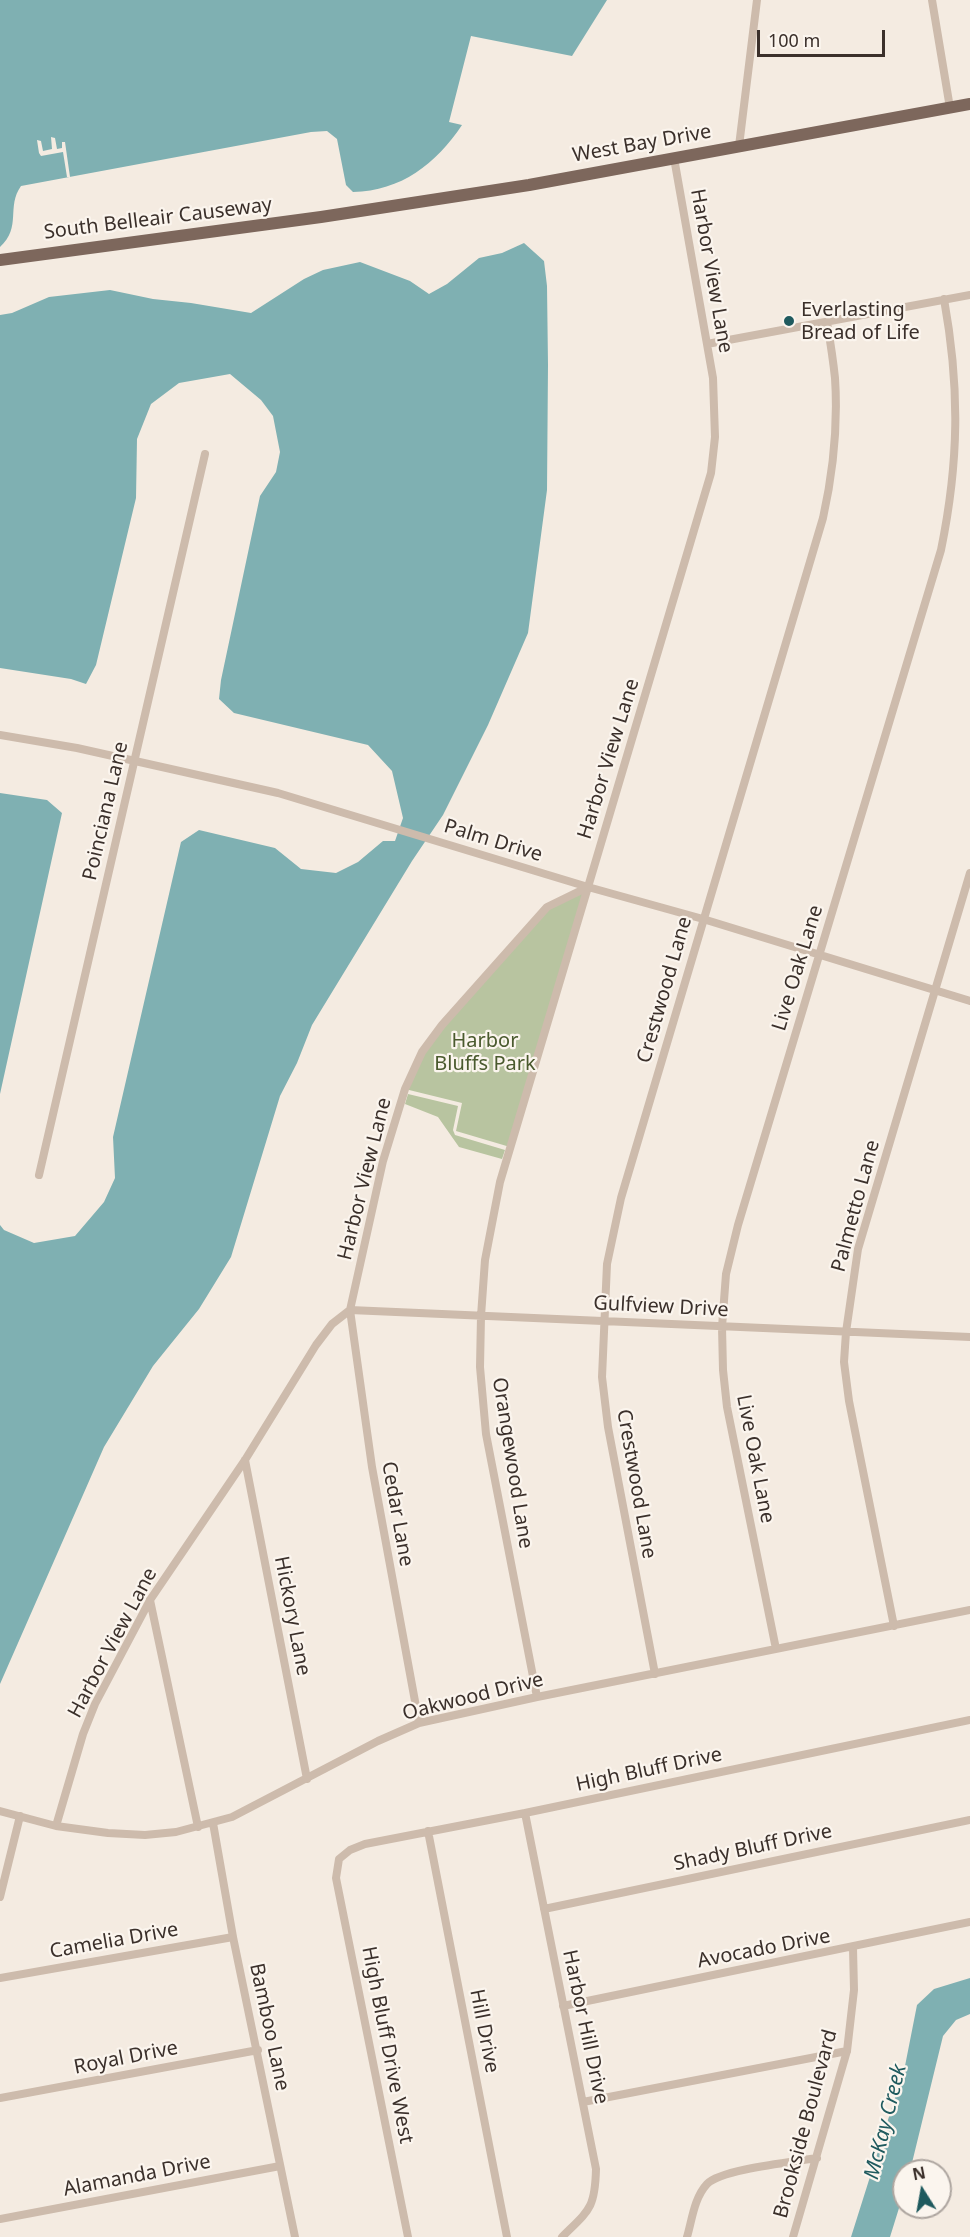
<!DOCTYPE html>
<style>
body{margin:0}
#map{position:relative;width:970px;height:2237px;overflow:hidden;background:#f4ebe1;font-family:"Noto Sans",sans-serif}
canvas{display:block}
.north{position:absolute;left:892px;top:2159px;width:60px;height:60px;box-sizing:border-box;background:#fbf5ee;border:2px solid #aea6a0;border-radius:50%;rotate:349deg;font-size:16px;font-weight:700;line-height:24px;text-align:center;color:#3b302b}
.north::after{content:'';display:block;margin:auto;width:21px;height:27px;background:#1f5a5e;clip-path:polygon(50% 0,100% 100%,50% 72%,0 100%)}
.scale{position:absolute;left:757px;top:30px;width:128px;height:27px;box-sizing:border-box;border:3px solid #3b302b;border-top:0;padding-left:8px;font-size:18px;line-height:21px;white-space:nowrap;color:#3b302b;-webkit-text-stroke:4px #fbf5ee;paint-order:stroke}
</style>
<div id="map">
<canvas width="970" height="2237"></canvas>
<div class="north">N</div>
<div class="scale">100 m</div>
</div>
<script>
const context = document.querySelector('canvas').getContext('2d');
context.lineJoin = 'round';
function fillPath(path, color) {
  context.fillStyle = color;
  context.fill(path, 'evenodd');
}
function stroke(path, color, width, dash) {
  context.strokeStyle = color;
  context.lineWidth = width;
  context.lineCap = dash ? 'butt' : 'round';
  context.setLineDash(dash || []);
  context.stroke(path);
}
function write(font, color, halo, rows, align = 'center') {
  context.font = font + ' "Noto Sans",sans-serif';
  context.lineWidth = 4.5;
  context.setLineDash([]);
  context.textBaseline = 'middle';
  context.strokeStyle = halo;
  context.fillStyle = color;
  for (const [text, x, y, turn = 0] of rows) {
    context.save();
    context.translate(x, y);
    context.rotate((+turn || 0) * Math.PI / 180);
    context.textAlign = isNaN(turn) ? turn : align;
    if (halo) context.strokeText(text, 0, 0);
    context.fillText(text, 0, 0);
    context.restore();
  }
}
fillPath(new Path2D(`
 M588,887L510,1147L456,1131L462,1103L405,1089L422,1052L547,907Z
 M408,1094L458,1106L453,1130L455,1135L505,1150L502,1159L459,1147L438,1117L405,1104Z`), '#b8c4a0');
fillPath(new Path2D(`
 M0,0H607L572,56L471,36L449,122L462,125C436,164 401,191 353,192L346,185L337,139L327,131L311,132L21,186C6,207 22,227 0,247Z
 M524,243L544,261L547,286L548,365L547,490L528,633L488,725L443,815L412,861L312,1025L297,1063L280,1096L231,1257L199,1309L153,1366L104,1447L0,1684V1225L4,1230L34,1243L75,1236L104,1202L115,1178L113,1137L181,842L199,830L275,848L301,869L336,873L358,862L383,841H395L403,818L392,771L368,745L234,713L219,699L221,680L260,496L276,472L280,452L273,416L261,400L230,374L179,383L151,404L137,439L136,498L96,665L86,684L71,679L0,668V315L12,313L49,297L110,290L153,299L191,303L251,313L304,279L323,270L360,262L410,281L429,294L447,284L479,258L502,253Z
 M0,793L47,800L62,813L0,1094Z
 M970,1978V2014L956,2020L943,2036L910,2171H904V2192L890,2237H851L905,2066L917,2005L934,1989Z`), '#7fb0b2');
fillPath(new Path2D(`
 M51,137L55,138L57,149L62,148V142H65L70,177H67L63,152L41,156L39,153L37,140L41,141L43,151L52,149Z`), '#f4ebe1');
stroke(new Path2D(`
 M932,0L950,108
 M739,146L757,0
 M707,344L970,295
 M0,735L77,748L278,793L588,887L703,919L970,1001
 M39,1175L205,454
 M245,1460L307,1779
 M150,1600L198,1827
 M894,1626L849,1401L844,1362L846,1332L858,1249L970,873
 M776,1649L727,1407L723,1370L722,1327L726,1274L738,1225L941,550C959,462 960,388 944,299
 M655,1674L608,1427L602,1377L607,1264L621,1198L823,518C833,473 838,424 835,378C833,359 830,340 827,322
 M537,1697L486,1434L480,1367L481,1316L485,1260L500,1182L588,887
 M419,1723L372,1467L350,1310L970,1337
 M0,1811L56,1826L108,1833L145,1835L176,1832L232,1817L378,1741L419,1723L537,1697L970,1610
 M525,1813L596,2169C595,2209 589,2210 562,2237
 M213,1823L233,1937L295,2237
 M56,1826L83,1734L95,1704L150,1600L245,1460L316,1345L332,1324L350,1310L383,1161L405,1089L422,1052L442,1025L547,907L588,887L711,473L715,437L713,378L674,158
 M428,1831L507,2237
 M0,1897L20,1816
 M544,1909L970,1820
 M0,1978L233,1937
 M563,2006L970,1922
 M0,2098L258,2050
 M583,2102L847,2051
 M0,2219L280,2166
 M408,2237L336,1878L339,1859L350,1850L365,1844L525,1813L970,1720
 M687,2237C692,2220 694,2198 707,2184C721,2169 794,2162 817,2158
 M793,2237L847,2051L854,1990L853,1948`), '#cdbbac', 8);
stroke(new Path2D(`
 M0,260L321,217L529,185L970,104`), '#7d675c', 12);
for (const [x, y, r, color] of [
 [789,321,6,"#1f5a5e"]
]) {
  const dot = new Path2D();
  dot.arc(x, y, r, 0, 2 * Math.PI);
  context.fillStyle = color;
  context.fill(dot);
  stroke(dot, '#fbf5ee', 2);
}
write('20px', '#3b302b', '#fbf5ee', [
 ["West Bay Drive",642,144,-10],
 ["South Belleair Causeway",158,219,-7],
 ["Harbor View Lane",711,271,80],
 ["Harbor View Lane",609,759,-73],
 ["Poinciana Lane",106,811,-77],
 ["Palm Drive",493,841,17],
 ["Live Oak Lane",798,968,-73],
 ["Crestwood Lane",665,990,-74],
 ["Harbor View Lane",365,1179,-76],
 ["Palmetto Lane",856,1206,-75],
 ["Gulfview Drive",661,1307,3],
 ["Live Oak Lane",755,1459,79],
 ["Orangewood Lane",512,1463,81],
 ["Crestwood Lane",636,1484,80],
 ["Cedar Lane",397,1514,80],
 ["Hickory Lane",292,1616,79],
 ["Harbor View Lane",113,1643,-62],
 ["Oakwood Drive",473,1697,-14],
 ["High Bluff Drive",649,1770,-12],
 ["Shady Bluff Drive",753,1848,-12],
 ["Camelia Drive",114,1941,-10],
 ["Avocado Drive",764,1949,-11],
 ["Bamboo Lane",269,2027,78],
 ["Harbor Hill Drive",585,2027,78],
 ["Hill Drive",484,2031,79],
 ["High Bluff Drive West",387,2045,79],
 ["Royal Drive",126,2058,-11],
 ["Brookside Boulevard",806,2124,-75],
 ["Alamanda Drive",137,2176,-11]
]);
write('20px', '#3b302b', '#fbf5ee', [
 ["Everlasting",801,310],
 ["Bread of Life",801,333]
], 'left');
write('20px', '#4a5a2e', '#fbf5ee', [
 ["Harbor",485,1041],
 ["Bluffs Park",485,1064]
]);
write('italic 21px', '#1f5a5e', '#fbf5ee', [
 ["McKay Creek",886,2122,-76]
]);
</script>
